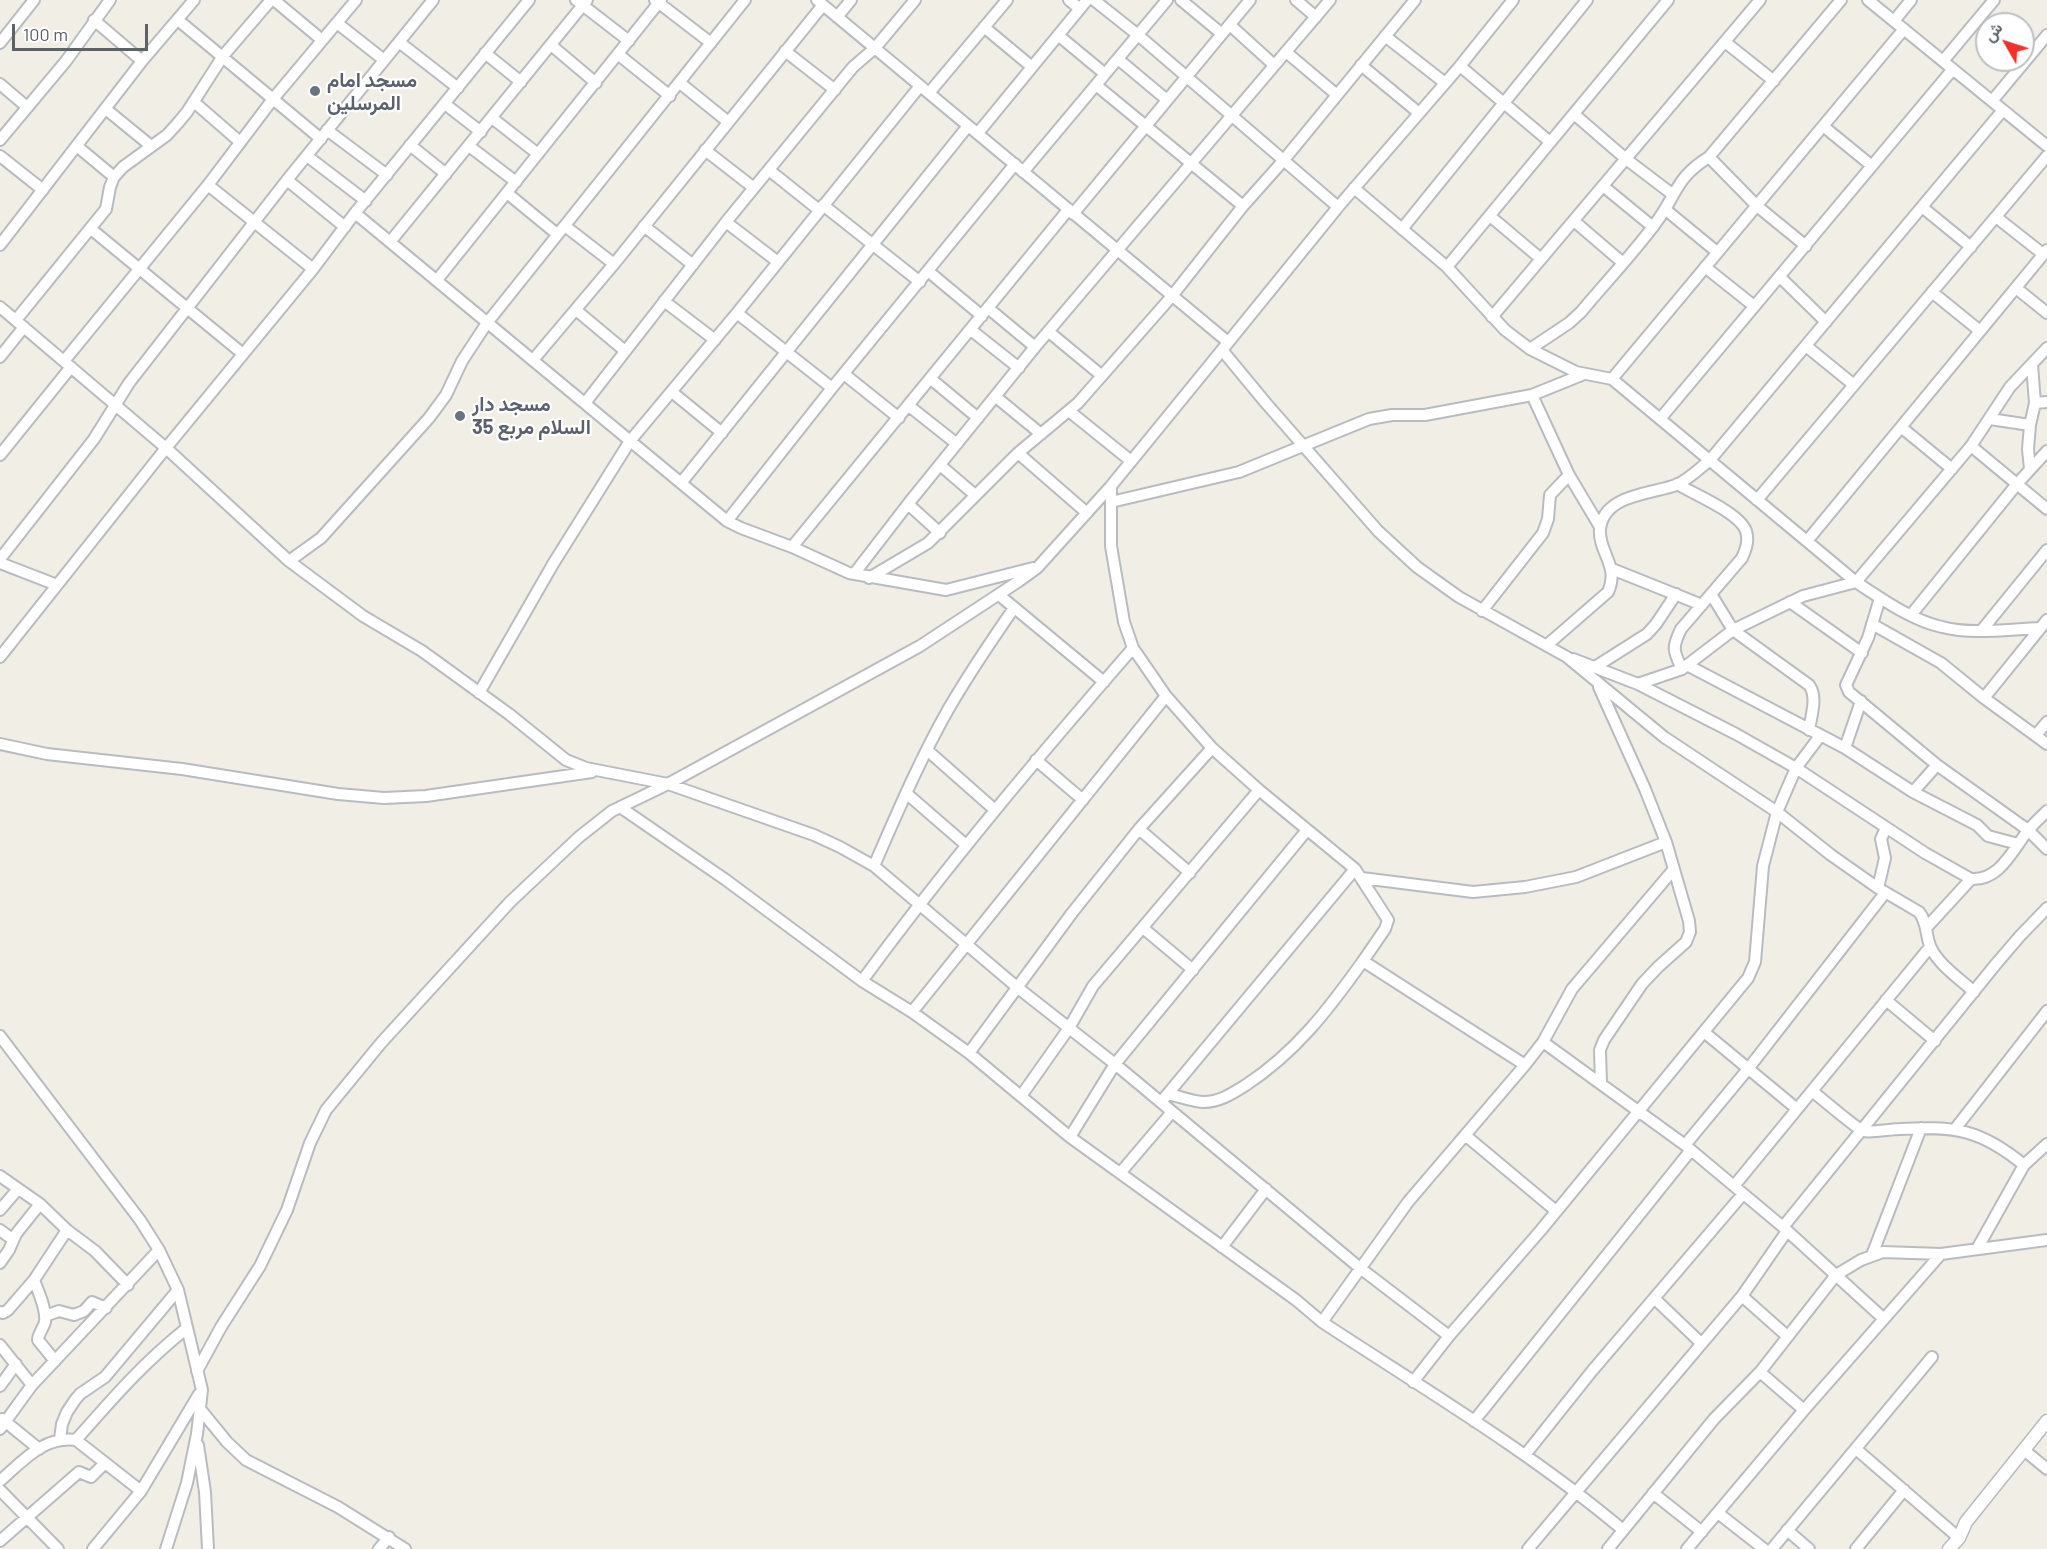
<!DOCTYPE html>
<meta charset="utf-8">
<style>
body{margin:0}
#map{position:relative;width:2047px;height:1549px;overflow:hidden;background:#f1eee6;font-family:Barlow,Vazirmatn,sans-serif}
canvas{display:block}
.north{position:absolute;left:1975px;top:12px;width:60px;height:60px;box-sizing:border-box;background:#fff;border:2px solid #bec0c2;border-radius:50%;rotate:309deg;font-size:16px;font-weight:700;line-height:24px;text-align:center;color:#5d6267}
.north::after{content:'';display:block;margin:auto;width:21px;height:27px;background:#f42e28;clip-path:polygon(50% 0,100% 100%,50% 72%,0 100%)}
.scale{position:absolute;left:12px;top:24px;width:136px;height:27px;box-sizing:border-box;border:3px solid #5d6267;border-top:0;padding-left:8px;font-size:18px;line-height:21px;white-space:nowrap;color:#5d6267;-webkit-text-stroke:4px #fff;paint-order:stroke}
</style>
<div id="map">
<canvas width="2047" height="1549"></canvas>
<div class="north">ش</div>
<div class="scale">100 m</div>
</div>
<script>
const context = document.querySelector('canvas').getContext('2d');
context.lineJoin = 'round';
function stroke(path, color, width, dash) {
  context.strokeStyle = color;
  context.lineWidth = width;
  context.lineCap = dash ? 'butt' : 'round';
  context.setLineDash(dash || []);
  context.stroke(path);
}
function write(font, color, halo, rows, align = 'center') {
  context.font = font + ' Barlow,Vazirmatn,sans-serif';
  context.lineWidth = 4.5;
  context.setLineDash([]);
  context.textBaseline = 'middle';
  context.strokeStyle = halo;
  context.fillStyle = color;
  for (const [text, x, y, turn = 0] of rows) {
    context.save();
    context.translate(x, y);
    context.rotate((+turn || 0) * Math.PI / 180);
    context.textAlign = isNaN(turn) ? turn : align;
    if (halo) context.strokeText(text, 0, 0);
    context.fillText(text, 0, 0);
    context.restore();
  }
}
const minor = new Path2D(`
 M274,0L322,40
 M576,0L629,41
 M655,0L711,43
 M817,0L1228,342
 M1069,0L1079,8
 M1094,0L1138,35L1338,207
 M1181,0L1222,34
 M1296,0L1316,17
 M1513,0L1460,66L1338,207L1222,350L1265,402L1378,531L1417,567L1459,597L1567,657L1664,737L1777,812L1831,855L1878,888L1919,912C1928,923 1925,935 1931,948C1939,965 1960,979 1974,992
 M1868,0L2047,146
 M837,17L851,0
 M94,20L142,61
 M178,20L321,139
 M1894,21L1911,0
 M337,23L384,60
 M1230,25L1274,65
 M984,27L1032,67
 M1058,35L1105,74
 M1385,36L1445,83
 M399,42L458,88
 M1725,42L1774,81
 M0,43L34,0
 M551,45L596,83
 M785,51L835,90
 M1286,52L1337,95
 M485,53L521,82
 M619,55L670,96
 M1118,59L1167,100
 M1943,61L1994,0
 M1361,65L1419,113
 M1460,66L1550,142
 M680,83L727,121
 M0,84L27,107
 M1096,85L1243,206
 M929,93L1007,0
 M1992,101L2047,35
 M194,102L240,142
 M445,104L481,132
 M107,110L151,146
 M1574,114L1626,159L1672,194
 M492,118L538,154
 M1823,126L1872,166
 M327,130L387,175
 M978,133L1087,0
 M0,140L66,61L110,0
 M410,145L446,174
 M469,146L516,182
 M78,147L114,177
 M705,150L754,188
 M0,156L43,190
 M307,156L366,201
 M1709,157L1757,206L1806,246
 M769,170L819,210
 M1023,172L1167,0
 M287,180L345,227
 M208,185L313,269
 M1603,186L1653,227
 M1354,188L1447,267L1505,330L1530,349L1576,372L1612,379L1856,582C1882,599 1911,620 1942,627C1973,635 2009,629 2040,628
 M507,193L557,234
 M823,205L920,282
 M1922,207L1971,247
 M1666,210L1717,252
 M355,213L681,483L727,521L741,528L792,547L849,573L946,590L1033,568
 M1073,214L1250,0
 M1490,216L1541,259
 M1996,217L2043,254
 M1574,221L1623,263
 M726,222L778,262
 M565,226L614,264
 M644,226L693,265
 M91,229L243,354
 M1402,229L1587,0
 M390,242L587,0
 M0,245L142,61L194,0
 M1447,267L1668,0
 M1705,267L1754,306
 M928,271L982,316
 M1780,277L1826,322
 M437,280L661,0
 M2016,288L2047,313
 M1932,292L1980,331
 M664,301L715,340
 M0,307L166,448L289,561L363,616L422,651L509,714L566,760L586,768L668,784L814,835L840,847L874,866L1018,988L1115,1064L1360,1268L1449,1336L1413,1382
 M988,308L1035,347
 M576,310L625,351
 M737,313L832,388
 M1492,317L1760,0
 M16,320L106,209L110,187L114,177L123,167L167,135L177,124L187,112L223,56L271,0
 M971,330L1019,368
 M1049,332L1101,375
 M1806,346L1854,385
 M1530,349L1569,323L1581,312C1605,283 1632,255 1655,224C1677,195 1675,178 1709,157L1841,0
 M1222,350L1111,486V546L1124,622L1133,648L1166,696L1212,748L1259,790L1355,869L1388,920L1385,929L1363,961L1525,1065
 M0,357L24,327
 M533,360L614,264L823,5
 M64,361L208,185L273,99L356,0
 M844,374L899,418
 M931,379L978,418
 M1612,379L1904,29
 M672,392L722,433
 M1532,395L1569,475L1600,527
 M996,397L1041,434
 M585,403L726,222L853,67L875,48L915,0
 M2035,403L2047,402
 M909,406L957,444
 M1069,411L1131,461
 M1660,419L1953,69
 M1990,419L2030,425
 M1901,427L1952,469
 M1971,446L2047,509
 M1018,453L1087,513
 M0,455L71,367
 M940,465L975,495
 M2030,469L2028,449L2030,425L2035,403L2032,365
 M681,483L968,126
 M1677,484C1694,494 1740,513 1746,531C1749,541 1746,549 1742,558L1681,629C1672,647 1673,651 1682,669
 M1757,500L2047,156
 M1111,502L1239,472L1369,419L1392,415H1425L1532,395L1584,374
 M908,504L940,533
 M727,521L832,388L1015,164
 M1807,541L2047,250
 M792,547L1068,210
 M0,559L94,439L129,383L287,180L433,0
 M289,561L321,538L429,418L446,395L462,361L487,323L745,0
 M0,563L57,585
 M1612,569L1702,605
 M854,574L908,504L1035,347L1330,0
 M869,578L928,543L1018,453L1078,403L1172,296L1243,206L1283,161L1415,0
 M1711,594L1733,630L1809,685C1818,697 1811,716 1809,730
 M999,595L1104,682
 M1880,598L1868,638L1846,685L1849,692L1937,765L2028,830L2047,849
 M1790,602L1862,653
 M1482,611L1543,533L1548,519L1550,495L1569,475
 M1911,615L2017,484L2047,451
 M1872,624L1941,663L1984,698L2047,744
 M1982,630L2047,550
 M1547,645L1608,592C1620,566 1598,552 1600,529C1604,494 1652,494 1676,485C1688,480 1700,468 1710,460L2003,110
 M0,657L166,448L313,269L355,213L529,0
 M1573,659L1638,684L1736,734L1796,768L1925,853L1971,879C1999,881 2012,851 2027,832C2033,824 2040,818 2047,811
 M1687,665L1845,748L1913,792L1977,825L1988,836L2018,844
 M1595,667L1647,634L1656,624L1676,594
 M1638,684L1682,669L1733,630L1803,596L1856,582L1971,446L2010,387L2047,348
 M1599,687L1645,789L1666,842L1689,921L1690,932L1686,942L1658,967L1642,984L1604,1040L1600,1050L1601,1084
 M479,693L553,564L630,441L737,313L920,86
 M1984,698L2047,620
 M2036,735L2047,722
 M0,744L47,754L182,769L338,794L384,798L426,796L592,772
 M1845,748L1861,701
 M927,750L995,810
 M1036,760L1083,800
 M1913,792L1937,765
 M906,793L966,845
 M620,807L726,880L862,981L912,1012L969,1053L1070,1137L1296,1300L1322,1322C1424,1389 1529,1451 1623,1530
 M1139,829L1190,873
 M874,866C897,813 920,759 949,708C969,674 991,641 1014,608
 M1362,878L1473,892L1525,887L1576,877L1666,842
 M1878,888L1885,858L1881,839L1886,828
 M1927,927L1971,879
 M1143,928L1193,970
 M862,981C947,865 1039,756 1133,648
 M1886,1000L1935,1041
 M912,1012L1166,696
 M1704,1032L1797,1109
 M0,1036L140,1220L159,1250L178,1290L202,1390L197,1434L187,1483L166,1549
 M1543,1042L1572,989L1674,869
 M969,1053L1072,913L1139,829L1212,748
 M1812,1091C1821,1098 1856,1128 1863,1131C1871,1133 1891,1129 1900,1129C1955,1126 1980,1129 2024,1165L2047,1144
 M1168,1094C1179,1096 1193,1102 1204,1102C1220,1102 1233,1093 1246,1085C1296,1052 1328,1010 1363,961
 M1021,1096L1069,1028L1093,986L1259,790
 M1161,1102L1355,869
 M1955,1129L2047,1011
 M1465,1135L1556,1211
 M1070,1137L1115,1064L1307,830
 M1685,1145L1748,1069L1885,893
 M1121,1172L1172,1112
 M0,1176L40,1204L67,1230L34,1280L8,1310L3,1313L0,1312
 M1734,1186L1930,947
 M0,1210L18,1189
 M1783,1227L1996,964L2020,936L2047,908
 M0,1230L12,1239
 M67,1230L95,1251L128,1285
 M1222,1247L1266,1189
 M1977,1249L2024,1165
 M1872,1255L1921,1128
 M0,1263L9,1250L16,1234L40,1204
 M34,1280C38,1291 47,1310 45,1322C43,1329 38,1334 38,1340L55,1361
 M1742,1296L1787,1336
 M1655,1299L1701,1343
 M45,1316L59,1311L74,1315L84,1311L92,1302L106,1308
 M1322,1322L1408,1202L1525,1065L1543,1042L1685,1145L1783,1227L1884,1319
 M1449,1336L1541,1230L1748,978L1755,962L1763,866L1777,812L1796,768L1820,736
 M0,1345L32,1385
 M197,1371L221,1327L260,1266L287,1210L310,1143L326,1110L381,1043L510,902L579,837L612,811L668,784L920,646L1019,581L1037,568L1111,486
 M1760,1372L1804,1410
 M0,1386L16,1364
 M200,1409L227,1442L246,1460L338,1507L405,1549
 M2,1419L39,1449
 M1474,1421L1691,1150
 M0,1429L32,1385L159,1250
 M60,1439L62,1424L67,1412L75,1400L80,1394L105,1377L178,1290
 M76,1440C113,1398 143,1363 187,1328
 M198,1445L205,1492L208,1549
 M1856,1449L1959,1538
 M2024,1450L2047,1469
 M1525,1455L1592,1371L1743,1194
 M0,1481C23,1461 43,1436 76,1440L141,1491
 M0,1490L58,1549
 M1653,1493L1702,1532
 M1718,1513L1764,1549
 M1787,1530L1809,1549
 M0,1541L79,1472L91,1477L105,1463
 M93,1549L141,1491L199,1394
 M379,1549L389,1537
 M1528,1549L1742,1296L1787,1231
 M1608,1549L1714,1419L1760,1372L1836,1275L1861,1260L1883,1252L1941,1254L2047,1240
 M1687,1549L1804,1410L1941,1254
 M1772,1549L1932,1357
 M1856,1549L1904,1490`);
const tertiary = new Path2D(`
 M1949,1549L1959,1538L1966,1522L2047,1421`);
stroke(minor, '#b8bcc0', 14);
stroke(tertiary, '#b8bcc0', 15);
stroke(minor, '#fff', 10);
stroke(tertiary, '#fff', 12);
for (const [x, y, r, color] of [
 [315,91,6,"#6b7280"],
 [460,416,6,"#6b7280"]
]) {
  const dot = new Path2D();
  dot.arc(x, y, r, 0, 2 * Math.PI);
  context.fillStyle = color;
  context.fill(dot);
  stroke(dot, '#fff', 2);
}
write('bold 20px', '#5b616d', '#fff', [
 ["مسجد امام",327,80],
 ["المرسلين",327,103],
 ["مسجد دار",472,404],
 ["السلام مربع 35",472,427]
], 'left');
</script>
